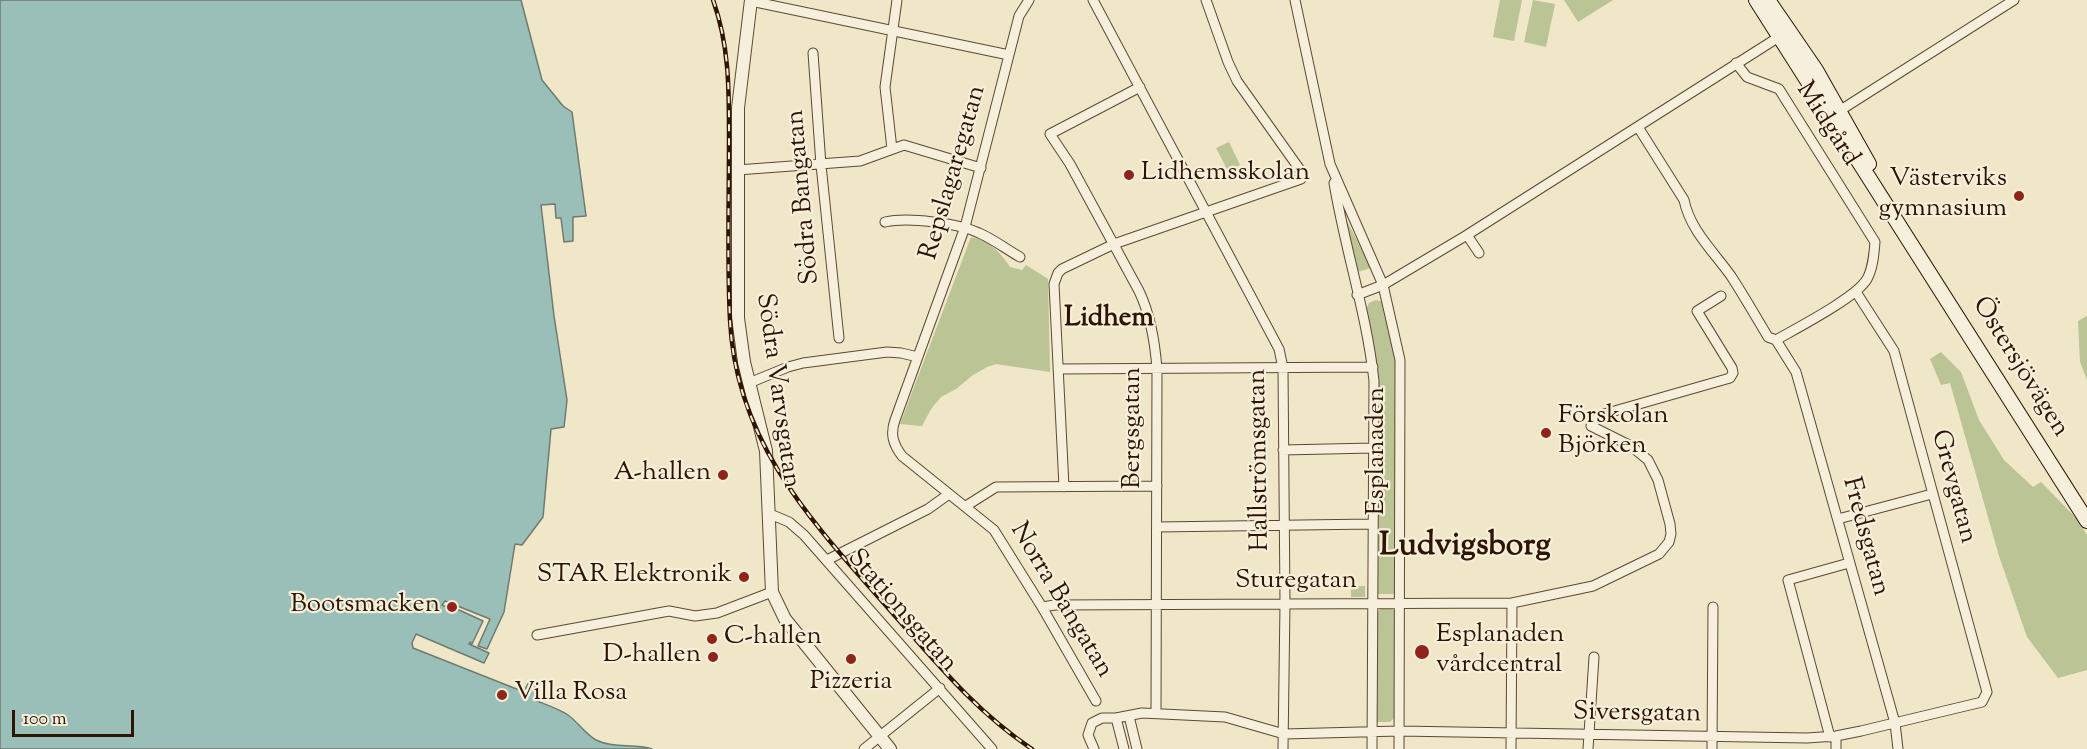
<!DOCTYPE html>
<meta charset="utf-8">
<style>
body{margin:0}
#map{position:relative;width:2087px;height:749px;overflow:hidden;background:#f0e6c8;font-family:"Sorts Mill Goudy",serif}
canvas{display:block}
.scale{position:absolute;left:12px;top:710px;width:122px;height:27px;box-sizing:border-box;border:3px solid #2f1400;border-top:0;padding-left:8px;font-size:18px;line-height:21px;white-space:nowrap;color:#2f1400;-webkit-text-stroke:4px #f5efdb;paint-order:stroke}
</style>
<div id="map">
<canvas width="2087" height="749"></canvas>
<div class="scale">100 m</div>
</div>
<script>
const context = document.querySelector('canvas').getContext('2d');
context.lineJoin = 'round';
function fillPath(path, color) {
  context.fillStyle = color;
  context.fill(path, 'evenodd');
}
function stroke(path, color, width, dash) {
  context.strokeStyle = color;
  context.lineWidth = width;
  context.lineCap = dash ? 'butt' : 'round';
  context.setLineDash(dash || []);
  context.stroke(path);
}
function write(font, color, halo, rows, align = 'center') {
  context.font = font + ' "Sorts Mill Goudy",serif';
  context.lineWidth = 4.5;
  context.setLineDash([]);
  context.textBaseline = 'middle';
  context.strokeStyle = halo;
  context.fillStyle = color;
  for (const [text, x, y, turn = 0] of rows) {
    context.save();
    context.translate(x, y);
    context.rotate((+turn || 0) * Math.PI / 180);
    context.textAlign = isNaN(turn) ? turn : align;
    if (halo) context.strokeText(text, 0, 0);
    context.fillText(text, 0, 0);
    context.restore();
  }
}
fillPath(new Path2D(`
 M1500,0H1522L1514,41L1493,37Z
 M1533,0L1555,4L1546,47L1524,42Z
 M1564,0H1613L1578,22Z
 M1229,142L1240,165L1228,171L1216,148Z
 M1345,220L1347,221L1371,268L1357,272Z
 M971,237C990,241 1000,252 1010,267L1022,270L1026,265L1048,279L1050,372L996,364L987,367L973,375L956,389L941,397L931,409L922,426L900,424Z
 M1376,300L1384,302L1395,352L1397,373L1396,594H1377V402L1365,312L1369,303Z
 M2087,316V380L2080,362L2078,321Z
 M1941,352L1961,372L1979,420L2004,460L2033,487L2041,482L2077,519L2087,535V670L2058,678L2027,637L1999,556L1950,383L1941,385L1930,359Z
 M1351,586H1365V597H1351Z
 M1381,609H1392L1397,613L1396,716L1390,722H1376V613Z`), '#bac495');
const water = new Path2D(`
 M0,0H521L542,80L563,106L572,112L586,216L573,217V241L564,242L561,218H556L555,204L541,205L554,316L567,400L564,427L551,429L543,517L522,545L515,544L504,612L487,649L478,646L490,619L445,601L442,605L455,611L457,609L483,621L472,644L470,642L469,644L489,653L484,663L416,634L412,643L413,648L514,688L524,691L529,682L539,688L537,701C547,705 559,709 568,715C578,722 585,734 596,740C614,749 634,743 652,749H0Z`);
fillPath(water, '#9abfb9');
stroke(water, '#6f7b6f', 1.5);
const minor = new Path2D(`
 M1029,0L1019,16L965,227L895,420C890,434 893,444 902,456L994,530L1042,607L1096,701
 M1093,0L1279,349L1283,368L1285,603L1283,749
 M1295,0L1330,164L1383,285L1400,360L1399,749
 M751,1L1009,55
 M813,53L821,165L839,338
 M1736,63L1747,77L1779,89L1875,242C1874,254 1873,268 1867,279C1857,297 1797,328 1776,340L1796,372L1895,723L1898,749
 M1140,87L1050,134L1070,164L1139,291C1151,316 1155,342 1157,369L1156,713
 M1836,113L2014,0
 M1638,127L1684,200C1690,230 1714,252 1731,276C1744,296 1756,317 1768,337L1776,340
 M892,149L885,87L897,0
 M737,170L860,161L904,145L981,168
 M1334,183C1345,249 1367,315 1374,381L1372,749
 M885,222C908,217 958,223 979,233C993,239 1006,249 1020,257
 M1467,235L1479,253
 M1357,295L1383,285L1467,235L1782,35
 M1058,369L1373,367
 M749,383L788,367L803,363L887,352L901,353L918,357
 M1283,450L1373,448
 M1064,487L1054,284L1058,273L1062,269L1114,244L1301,179L1303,174L1237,81L1228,62L1206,0
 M966,506L996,487L1157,486
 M770,514L789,522L804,535L992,749
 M1838,519L1932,494
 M1157,527L1373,524
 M827,560L928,509L949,494
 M1042,607L1055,605L1512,603L1593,586L1659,554L1669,542L1671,534L1670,524L1658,480L1648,460L1631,446L1591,426L1598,417L1604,414L1730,378L1733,373L1732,368L1697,311L1721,296
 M537,635L669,611L695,616L717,613L772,592
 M1129,716L1137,749
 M1116,718L1124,749
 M1830,737L1788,580L1849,563
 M864,749L940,688
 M1094,749L1088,735L1092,723L1102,718H1116L1142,713L1225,717L1284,734L1399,731L1807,738L1836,736L1861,731L1982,702L1987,692L1894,351L1856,292
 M1511,749L1512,603
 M1588,749L1594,657
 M1712,749L1713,607
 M1836,749V736`);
const tertiary = new Path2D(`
 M751,0L738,108V318L744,362L766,451L772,592L785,619L890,749`);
const secondary = new Path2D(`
 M1756,0L2087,521
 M1768,0L1816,70L1869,164`);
stroke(minor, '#5f4832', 11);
stroke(tertiary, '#5f4832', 14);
stroke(secondary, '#2f1400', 16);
stroke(minor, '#f5efdb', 9);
stroke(tertiary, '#f5efdb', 12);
stroke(secondary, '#f5efdb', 14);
const rail = new Path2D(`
 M713,0C730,47 729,94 729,143C729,202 727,261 730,320C736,447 818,528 896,617C939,666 978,713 1032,749`);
stroke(rail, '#2f1400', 4.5);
stroke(rail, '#f5efdb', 2, [7]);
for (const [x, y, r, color] of [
 [1129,175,6,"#8f2418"],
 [2019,196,6,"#8f2418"],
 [1546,433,6,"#8f2418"],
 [723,475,6,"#8f2418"],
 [744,577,6,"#8f2418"],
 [452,607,6,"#8f2418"],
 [712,639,6,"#8f2418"],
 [1422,652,8,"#8f2418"],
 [713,657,6,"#8f2418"],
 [851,659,6,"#8f2418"],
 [502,695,6,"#8f2418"]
]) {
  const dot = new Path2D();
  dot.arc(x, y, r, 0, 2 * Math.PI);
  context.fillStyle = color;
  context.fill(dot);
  stroke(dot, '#f5efdb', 2);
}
write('26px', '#2f1400', '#f5efdb', [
 ["Midgård",1826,125,57],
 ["Repslagaregatan",955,173,-74],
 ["Södra Bangatan",805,197,-95],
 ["Östersjövägen",2019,368,58],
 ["Södra Varvsgatan",776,391,82],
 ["Bergsgatan",1135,428,-90],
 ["Esplanaden",1379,451,-90],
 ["Hallströmsgatan",1261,460,-91],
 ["Grevgatan",1952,487,75],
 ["Fredsgatan",1864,537,75],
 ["Sturegatan",1296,583],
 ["Norra Bangatan",1060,601,59],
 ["Stationsgatan",901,612,49],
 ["Siversgatan",1637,715,1]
]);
write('26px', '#2f1400', '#f5efdb', [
 ["Lidhemsskolan",1141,175],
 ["Västerviks",2007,181,"right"],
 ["gymnasium",2007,211,"right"],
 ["Förskolan",1558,418],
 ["Björken",1558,448],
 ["A-hallen",711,475,"right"],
 ["STAR Elektronik",732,577,"right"],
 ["Bootsmacken",440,607,"right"],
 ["Esplanaden",1436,637],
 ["vårdcentral",1436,667],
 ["C-hallen",724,639],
 ["D-hallen",701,657,"right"],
 ["Pizzeria",851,684,"center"],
 ["Villa Rosa",514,695]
], 'left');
write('bold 27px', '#2f1400', '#f5efdb', [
 ["Lidhem",1109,320]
]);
write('bold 32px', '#2f1400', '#f5efdb', [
 ["Ludvigsborg",1465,549]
]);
</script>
